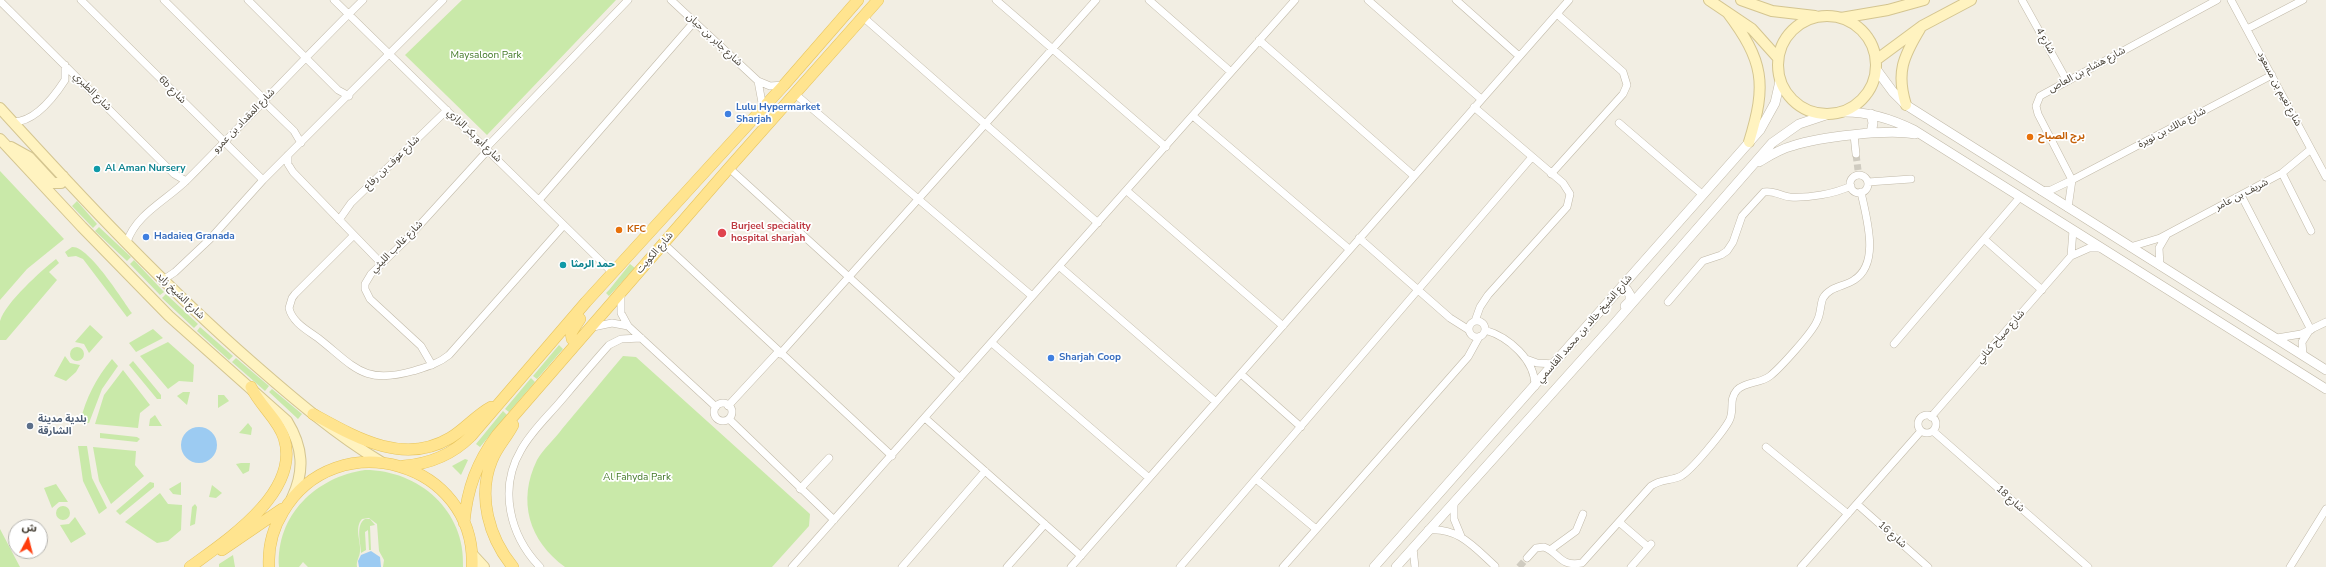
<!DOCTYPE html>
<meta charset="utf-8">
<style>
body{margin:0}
#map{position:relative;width:2326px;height:567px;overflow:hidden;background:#f2eee3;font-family:"Nunito Sans","Noto Sans Arabic",sans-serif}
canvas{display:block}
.north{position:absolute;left:8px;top:519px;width:40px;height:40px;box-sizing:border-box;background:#fff;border:1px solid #b4b2ad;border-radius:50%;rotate:7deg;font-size:11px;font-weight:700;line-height:16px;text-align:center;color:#443e33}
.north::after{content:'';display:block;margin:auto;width:14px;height:18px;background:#ff3d0d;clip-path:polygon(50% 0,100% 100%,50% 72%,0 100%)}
</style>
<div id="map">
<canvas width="2326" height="567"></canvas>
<div class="north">ش</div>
</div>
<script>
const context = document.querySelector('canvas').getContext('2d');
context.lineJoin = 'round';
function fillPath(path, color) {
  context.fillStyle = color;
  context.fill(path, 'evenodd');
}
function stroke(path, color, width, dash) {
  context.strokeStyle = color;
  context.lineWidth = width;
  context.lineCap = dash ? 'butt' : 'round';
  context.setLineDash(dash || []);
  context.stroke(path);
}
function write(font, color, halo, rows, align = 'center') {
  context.font = font + ' "Nunito Sans","Noto Sans Arabic",sans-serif';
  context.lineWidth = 3.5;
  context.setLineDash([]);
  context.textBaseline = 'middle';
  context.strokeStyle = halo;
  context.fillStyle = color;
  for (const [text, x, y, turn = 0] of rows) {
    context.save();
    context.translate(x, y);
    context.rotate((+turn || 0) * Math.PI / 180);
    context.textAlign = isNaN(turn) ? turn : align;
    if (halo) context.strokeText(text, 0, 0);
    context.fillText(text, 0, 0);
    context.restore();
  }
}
fillPath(new Path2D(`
 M462,0H616L487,135L405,55Z
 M0,171L64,239L27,269L0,300Z
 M77,201L97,224L93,228L72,206Z
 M99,227L131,257L127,261L95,231Z
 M72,247C88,245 122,299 132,313L127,317L83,259L76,256L68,257L65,252Z
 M56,259L59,263L49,272L57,280L6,340H0C0,334 0,326 0,321C6,302 41,271 56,259Z
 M134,260L164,292L160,295L130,264Z
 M630,264L635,268L609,296L606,293L609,290Z
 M166,294L198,324L194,328L162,298Z
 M90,325L103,337L89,353L84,344L75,342Z
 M200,327L233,356L229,360L197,331Z
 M153,329L163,338L136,352L129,343Z
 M168,342L194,365L193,382L179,381L168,389L140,356Z
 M559,345L563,349L537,379L533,376Z
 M70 354a7 7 0 1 1 14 0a7 7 0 1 1-14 0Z
 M65,356L70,363L80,365L76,372L66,381L54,376Z
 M623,356L636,357L810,514L809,526L772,567H565C529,541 517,501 537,460C543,449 555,439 562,429C582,405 602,381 623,356Z
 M236,358L269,386L265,391L232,362Z
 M112,359L118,366L102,389L89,423L80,422C86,398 96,378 112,359Z
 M133,361L161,395V399H157L129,365Z
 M123,370L150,405L140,413L138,428L95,424L104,395Z
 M531,378L535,382L509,412L505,409Z
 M272,389L302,414L298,419L269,392Z
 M183,392H190L187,405L177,396Z
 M218,395H224L229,401L218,408Z
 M503,411L507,415L480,447L476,444Z
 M155,415L162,426H149L150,419Z
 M248,423L252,428L251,435L239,433Z
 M100,433L137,437L140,439L137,442L100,438Z
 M78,446H87L92,478L107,508L99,514L83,481Z
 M93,447L136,451L135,465L144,476L111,504L99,481Z
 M465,459L468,460L461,475L452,466Z
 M241,463H250L249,471L243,474L236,464Z
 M365,470C419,470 466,511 463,567H383L384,560L379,551L377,524L369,518L362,519C354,528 361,541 360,551C360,557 356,560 357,567H308L303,562L299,567H279C276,515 316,477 365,470Z
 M150,482L154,483V487L120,515L116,511Z
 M181,482V495L173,494L169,489Z
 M56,484L68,502H59L52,508L44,488Z
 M212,485L222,493L216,498L209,497Z
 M160,493L168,504L182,505L181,530L168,541L157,543L125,522Z
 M195,504L197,507L195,524L190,526L192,507Z
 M56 513a7 7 0 1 1 14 0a7 7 0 1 1-14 0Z
 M75,517L86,534L71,543L60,525L69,524Z
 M365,519H370L375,525L370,526L371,550H369L368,530L365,532L366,550L361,553C361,543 355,525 365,519Z
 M0,529L20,567H0Z
 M233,555L235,567H219V564Z`), '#c9e9a9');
fillPath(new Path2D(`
 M181 445a18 18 0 1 1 36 0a18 18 0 1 1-36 0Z
 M371,551L380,557L381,567H359L358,561L361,555Z`), '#9ccbf2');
stroke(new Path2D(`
 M1856,154L1858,170
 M1519,567L1527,558`), '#cfcbc0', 7, [7, 3.5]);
const minor = new Path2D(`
 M81,0L263,180
 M164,0L265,100
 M248,0L338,90L349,96
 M334,0L613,273
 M671,0L758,81L770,86L784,85
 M996,0L1166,147
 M1149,0L1231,72
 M1368,0L1481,99
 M1456,0L1519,56
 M2022,0L2067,81
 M2231,0L2326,177
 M0,1L174,174L186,181
 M863,17L1098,223
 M2247,29L2303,0
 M1259,40L1414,176
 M758,81L763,108
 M795,94L1032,296
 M263,101L294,131L301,143
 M1474,107L1563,183L1570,194L1567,207L1488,295L1480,307L1475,321
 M1193,116L1349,249
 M13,122C35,122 54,97 65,80V65
 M1619,123L1703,195
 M1854,135L1856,154
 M486,148L628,0
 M288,155V164L293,172L381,263
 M729,168L960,378
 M2282,173L2311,231
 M1551,174L1623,94L1627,85L1623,72L1557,14
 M1850 184a9 9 0 1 1 18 0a9 9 0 1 1-18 0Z
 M2072,180L2038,114L2036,106L2040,96L2217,0
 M1868,182L1911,179
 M1127,191L1283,326
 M2041,191L2051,190L2072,180L2272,75
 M2241,195L2311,330
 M539,200L694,22
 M2068,208L2072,180
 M339,220L351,203L447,110
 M354,235L295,294L292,298L289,308C292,322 307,330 318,338C355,367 363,385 413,371C426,367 438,364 449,355L564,225
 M1359,238L1450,318L1469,330
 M1984,239L2042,290
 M127,242C136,214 167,200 187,180C246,121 303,59 363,0
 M664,244L892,456
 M2130,247L2160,238L2282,173L2311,149
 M2071,256L2073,230
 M1059,266L1216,402
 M2160,266L2159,248L2166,236
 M163,280L175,272L210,239L263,180L443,0
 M621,294V313L628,326L716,407
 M1668,302L1703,261L1721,255L1727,251L1733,242L1742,216L1764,192C1773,190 1781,196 1790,197C1809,198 1834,194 1851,186
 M1469 329a8 8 0 1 1 16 0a8 8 0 1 1-16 0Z
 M593,327L612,323L628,326
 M1485,330C1509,337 1535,360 1535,386
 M2277,338L2301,334L2326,322
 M992,343L1149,478
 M1894,344L2020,197
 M780,354L1096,0
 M2303,355L2302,342L2309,331
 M1526,359L1537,363L1555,364
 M432,365L421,346L370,299L365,289V284L371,274L406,240L488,150
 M1241,374L1301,427
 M714 412a9 9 0 1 1 18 0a9 9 0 1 1-18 0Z
 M728,406L778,352
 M1918 424a9 9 0 1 1 18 0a9 9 0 1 1-18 0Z
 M1931,417L2071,256L2089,248H2101
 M925,418L1081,556
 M729,419L834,520
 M1933,431L2088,567
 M1766,447L1848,514
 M1256,479L1316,529
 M800,489L829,458
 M1454,502V519L1461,536
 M1857,504L1928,567
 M1619,522L1648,547
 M1428,530C1458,527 1474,547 1495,566
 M1413,548L1415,567
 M1550,550L1576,531L1583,514
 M1527,558L1536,548L1544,547C1560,553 1559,567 1582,563L1651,486C1661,479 1671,481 1681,476C1691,471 1723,432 1729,421C1735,411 1728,400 1737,390C1746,381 1760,384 1770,376C1780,368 1812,333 1817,321C1821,314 1820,305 1823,298C1830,286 1844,287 1854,280C1881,263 1866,217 1861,192
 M540,567C510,536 498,489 521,450C531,432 546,418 559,403C576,383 592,364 609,345L621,339L641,338
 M792,567L1295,0
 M902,567L985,471
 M1007,567L1045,524
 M1071,567L1569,0
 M1180,567L1532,157
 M1283,567L1468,357L1479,337
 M1631,567L1651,544
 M1801,567L1921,431
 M2290,567L2326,509`);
const tertiary = new Path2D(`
 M1876,69L1893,92L1906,105L2326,370
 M1840,112C1866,111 1890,118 1914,130L2326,389
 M1871,114L1873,123L1871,133
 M1759,162C1769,156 1780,149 1792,146C1819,137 1887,129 1915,134
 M1621,289L1627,290L1630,295V301L1625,306
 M1374,567L1760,130L1775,103L1780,81
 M1396,567L1614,324L1772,143L1799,124L1829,114`);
const secondary = new Path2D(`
 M1709,0L1752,29L1778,58
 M1741,0L1772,11L1815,16
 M1727,12C1764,61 1767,84 1749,142
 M1778 65a49 49 0 1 1 98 0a49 49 0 1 1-98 0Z
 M1841,18L1888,10L1924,0
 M1876,60L1922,26L1971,0
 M1906,105C1896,73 1903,57 1920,29
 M0,108C81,197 163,285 254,364C294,399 335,434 381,462
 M0,139L82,227L169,316L287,421C303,447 305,471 292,498
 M11,147L29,157L53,183H61L63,176
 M472,554L484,567`);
const primary = new Path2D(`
 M576,342L572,339L571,333L580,319
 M313,414C355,437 403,466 450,438C465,429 476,415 491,407
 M513,425C507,437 497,447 492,460C477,496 489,538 513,567
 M403,466C430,464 452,455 471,436L586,302L784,85L858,0
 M464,523C467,489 477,462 497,435L729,168L878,0
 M222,550L282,509
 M190,567C227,540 301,492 284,438C278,419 260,406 251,387
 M269,567C268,548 273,528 283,512C336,422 477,462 472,567`);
stroke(minor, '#c1b9a8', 8);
stroke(tertiary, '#c1b9a8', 10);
stroke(secondary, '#d4c590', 12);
stroke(primary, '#e7c45c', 12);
stroke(minor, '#fff', 7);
stroke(tertiary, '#fff', 9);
stroke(secondary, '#fff3c0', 10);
stroke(primary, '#ffe48f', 11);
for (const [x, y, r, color] of [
 [728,114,4,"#3f7fe0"],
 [2030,137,4,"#e8710a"],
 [97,169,4,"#0f9aa8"],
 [619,230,4,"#e8710a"],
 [722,233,5,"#e0444e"],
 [146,237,4,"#3f7fe0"],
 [563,265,4,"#0f9aa8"],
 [1051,358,4,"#3f7fe0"],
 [30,426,4,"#5c6f8a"]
]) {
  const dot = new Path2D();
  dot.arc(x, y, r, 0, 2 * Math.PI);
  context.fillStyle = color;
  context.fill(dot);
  stroke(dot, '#fff', 1.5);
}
write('10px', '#443e33', '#fff', [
 ["شارع جابر بن حيان",714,40,43],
 ["شارع 4",2045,41,61],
 ["شارع هشام بن العاص",2087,70,-28],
 ["شارع نعيم بن مسعود",2279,89,62],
 ["6b شارع",172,90,45],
 ["شارع الطبري",92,92,45],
 ["شارع المقداد بن عمرو",244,121,-46],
 ["شارع مالك بن نويرة",2172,128,-28],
 ["شارع أبو بكر الرازي",474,136,44],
 ["شارع عوف بن رفاع",392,163,-44],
 ["شريف بن عامر",2242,195,-27],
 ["شارع غالب الليثي",397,247,-45],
 ["شارع الكويت",655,253,-49],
 ["شارع الشيخ زايد",180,296,44],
 ["شارع الشيخ خالد بن محمد القاسمي",1585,329,-49],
 ["شارع صياح كناني",2001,337,-49],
 ["شارع 18",2010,499,42],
 ["شارع 16",1892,535,42]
]);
write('10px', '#407725', '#fff', [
 ["Maysaloon Park",486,56],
 ["Al Fahyda Park",637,478]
]);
write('bold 10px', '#366cbe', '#fff', [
 ["Lulu Hypermarket",736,108],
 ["Sharjah",736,120],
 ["Hadaieq Granada",154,237],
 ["Sharjah Coop",1059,358]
], 'left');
write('bold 10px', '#c56008', '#fff', [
 ["برج الصباح",2038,137],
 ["KFC",627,230]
], 'left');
write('bold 10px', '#0d838f', '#fff', [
 ["Al Aman Nursery",105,169],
 ["حمد الرمثا",571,265]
], 'left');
write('bold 10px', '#be3a42', '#fff', [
 ["Burjeel speciality",731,227],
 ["hospital sharjah",731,239]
], 'left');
write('bold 10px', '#4e5e75', '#fff', [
 ["بلدية مدينة",38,420],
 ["الشارقة",38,432]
], 'left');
</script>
